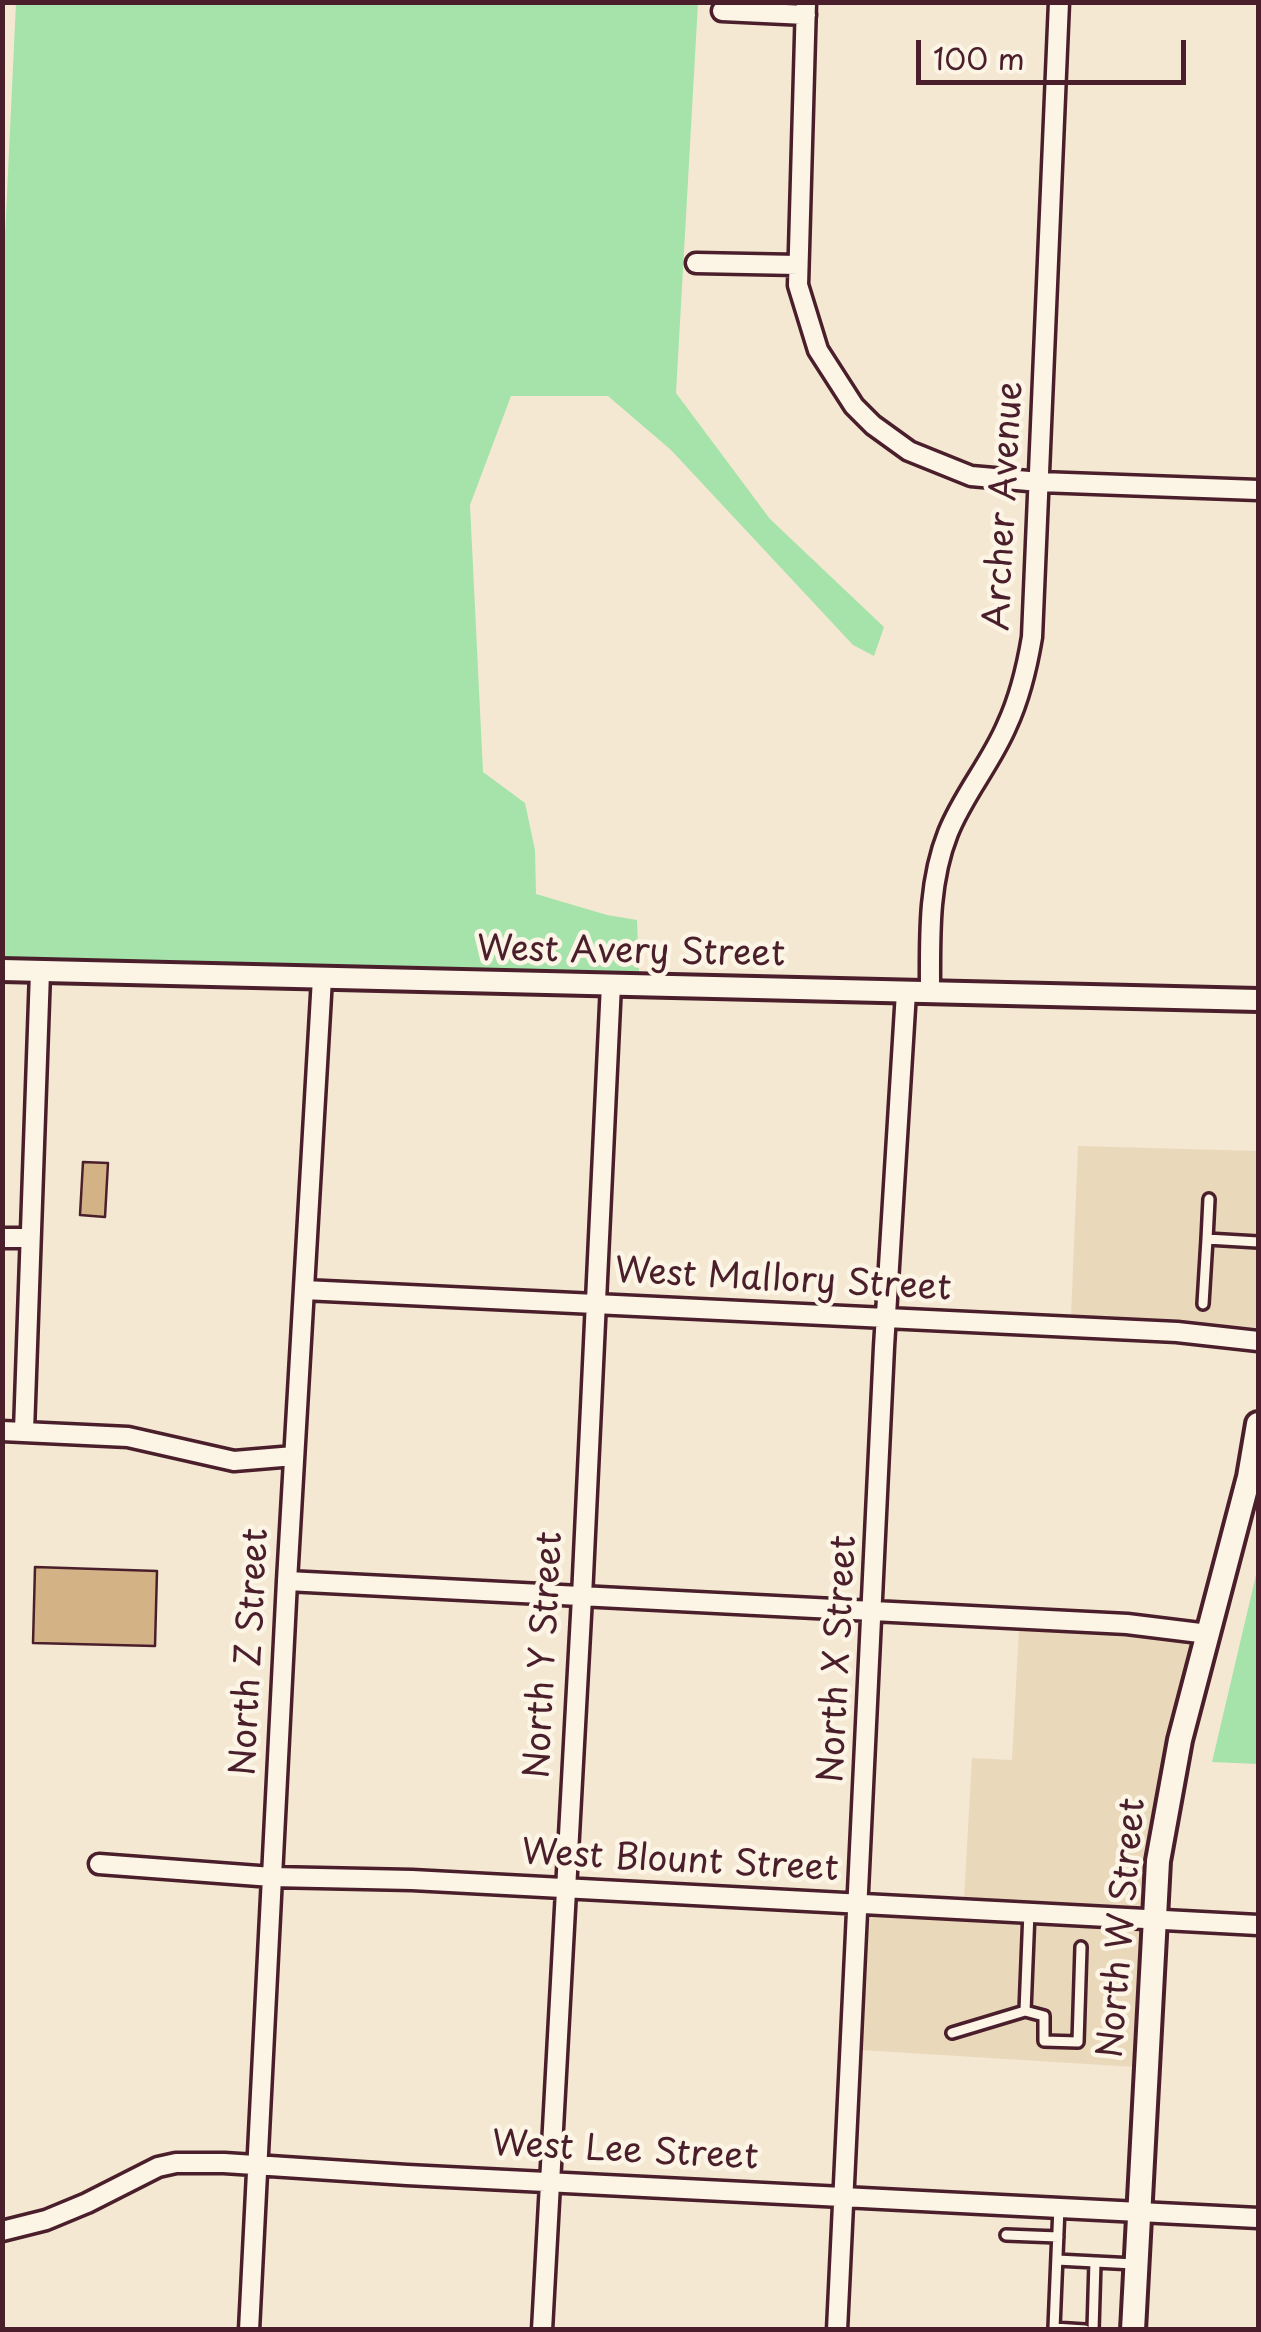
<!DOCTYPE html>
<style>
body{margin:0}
#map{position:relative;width:1261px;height:2332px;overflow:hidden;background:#f4e8d2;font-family:"Playpen Sans",sans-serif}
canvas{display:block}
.frame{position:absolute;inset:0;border:5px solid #4a1f2b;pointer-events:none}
.scale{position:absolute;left:916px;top:40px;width:270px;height:45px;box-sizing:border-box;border:5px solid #4a1f2b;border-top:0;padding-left:12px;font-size:30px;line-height:35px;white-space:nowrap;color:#4a1f2b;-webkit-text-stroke:8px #fcf5e5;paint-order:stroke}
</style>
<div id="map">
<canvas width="1261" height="2332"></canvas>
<div class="frame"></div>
<div class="scale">100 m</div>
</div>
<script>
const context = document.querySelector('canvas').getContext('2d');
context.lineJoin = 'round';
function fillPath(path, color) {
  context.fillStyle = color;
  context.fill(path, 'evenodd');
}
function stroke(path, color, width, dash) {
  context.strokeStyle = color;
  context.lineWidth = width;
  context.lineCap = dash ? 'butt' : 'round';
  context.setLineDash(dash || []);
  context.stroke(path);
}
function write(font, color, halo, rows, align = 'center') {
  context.font = font + ' "Playpen Sans",sans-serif';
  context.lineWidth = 9;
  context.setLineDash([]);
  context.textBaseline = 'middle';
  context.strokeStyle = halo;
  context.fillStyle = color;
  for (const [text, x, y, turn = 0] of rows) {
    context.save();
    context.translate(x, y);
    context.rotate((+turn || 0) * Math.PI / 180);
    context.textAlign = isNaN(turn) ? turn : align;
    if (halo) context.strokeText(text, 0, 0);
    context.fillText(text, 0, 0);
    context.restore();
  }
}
fillPath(new Path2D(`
 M1078,1146L1258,1151V1328L1071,1317Z
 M1019,1629L1126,1634L1196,1643L1145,1908L964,1898L972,1758L1012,1760Z
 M868,1914L1144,1929L1136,2067L861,2050Z`), '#ead8bb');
fillPath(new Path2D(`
 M16,3H698L676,393L770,519L884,627L874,656L853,645L671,450L608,396H511L470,505L483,772L525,803L535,850L536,894L607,915L637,920L639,972L3,960L2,300Z
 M1258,1566V1764L1212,1762L1256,1575Z`), '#a5e3ab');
const building = new Path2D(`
 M83,1162L108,1163L105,1217L80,1215Z
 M35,1567L157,1571L155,1646L33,1643Z`);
fillPath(building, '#d3b286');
stroke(building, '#4a1f2b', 2.5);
const service = new Path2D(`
 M1209,1199L1207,1239L1258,1242
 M1203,1304L1207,1239
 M1025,2011L1044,2016V2041L1078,2042L1081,1947
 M952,2033L1025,2011L1029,1912
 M1059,2207L1054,2328L1085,2330
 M1006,2235L1058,2237
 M1057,2260L1134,2264
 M1093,2330L1095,2262`);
const minor = new Path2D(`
 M806,2L798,285L818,350L854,406L873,425L909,451L971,476L1040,482L1258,490
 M722,11L806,15
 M696,263L798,265
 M930,991C930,938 928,883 948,833C963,795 991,763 1007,725C1020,697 1027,667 1032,637L1059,2
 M2,1238H28
 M304,1290L1177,1332L1258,1341
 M2,1431L128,1437L234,1461L294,1456
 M24,1431L40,972
 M287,1581L1127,1624L1208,1634
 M99,1864L272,1877L412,1880L1258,1925
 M2,2231L46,2220L87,2203L158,2167L176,2163H224L407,2175L1258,2218
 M249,2330L287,1581L322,978
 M542,2330L582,1597L611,984
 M837,2330L884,1347L906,992`);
const tertiary = new Path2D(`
 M2,970L1258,1000`);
const secondary = new Path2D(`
 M1133,2330L1158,1861L1180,1740L1249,1477L1258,1424`);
stroke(service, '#4a1f2b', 16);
stroke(minor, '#4a1f2b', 25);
stroke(tertiary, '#4a1f2b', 28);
stroke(secondary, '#4a1f2b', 30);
stroke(service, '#fcf5e5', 9);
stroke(minor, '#fcf5e5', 18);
stroke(tertiary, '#fcf5e5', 20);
stroke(secondary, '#fcf5e5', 22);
write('35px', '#4a1f2b', '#fcf5e5', [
 ["Archer Avenue",1005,506,-87],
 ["West Avery Street",631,953,1],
 ["West Mallory Street",783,1281,3],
 ["North Z Street",251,1652,-87],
 ["North Y Street",545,1655,-87],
 ["North X Street",839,1659,-87],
 ["West Blount Street",680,1862,3],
 ["North W Street",1123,1928,-85],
 ["West Lee Street",625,2152,3]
]);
</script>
